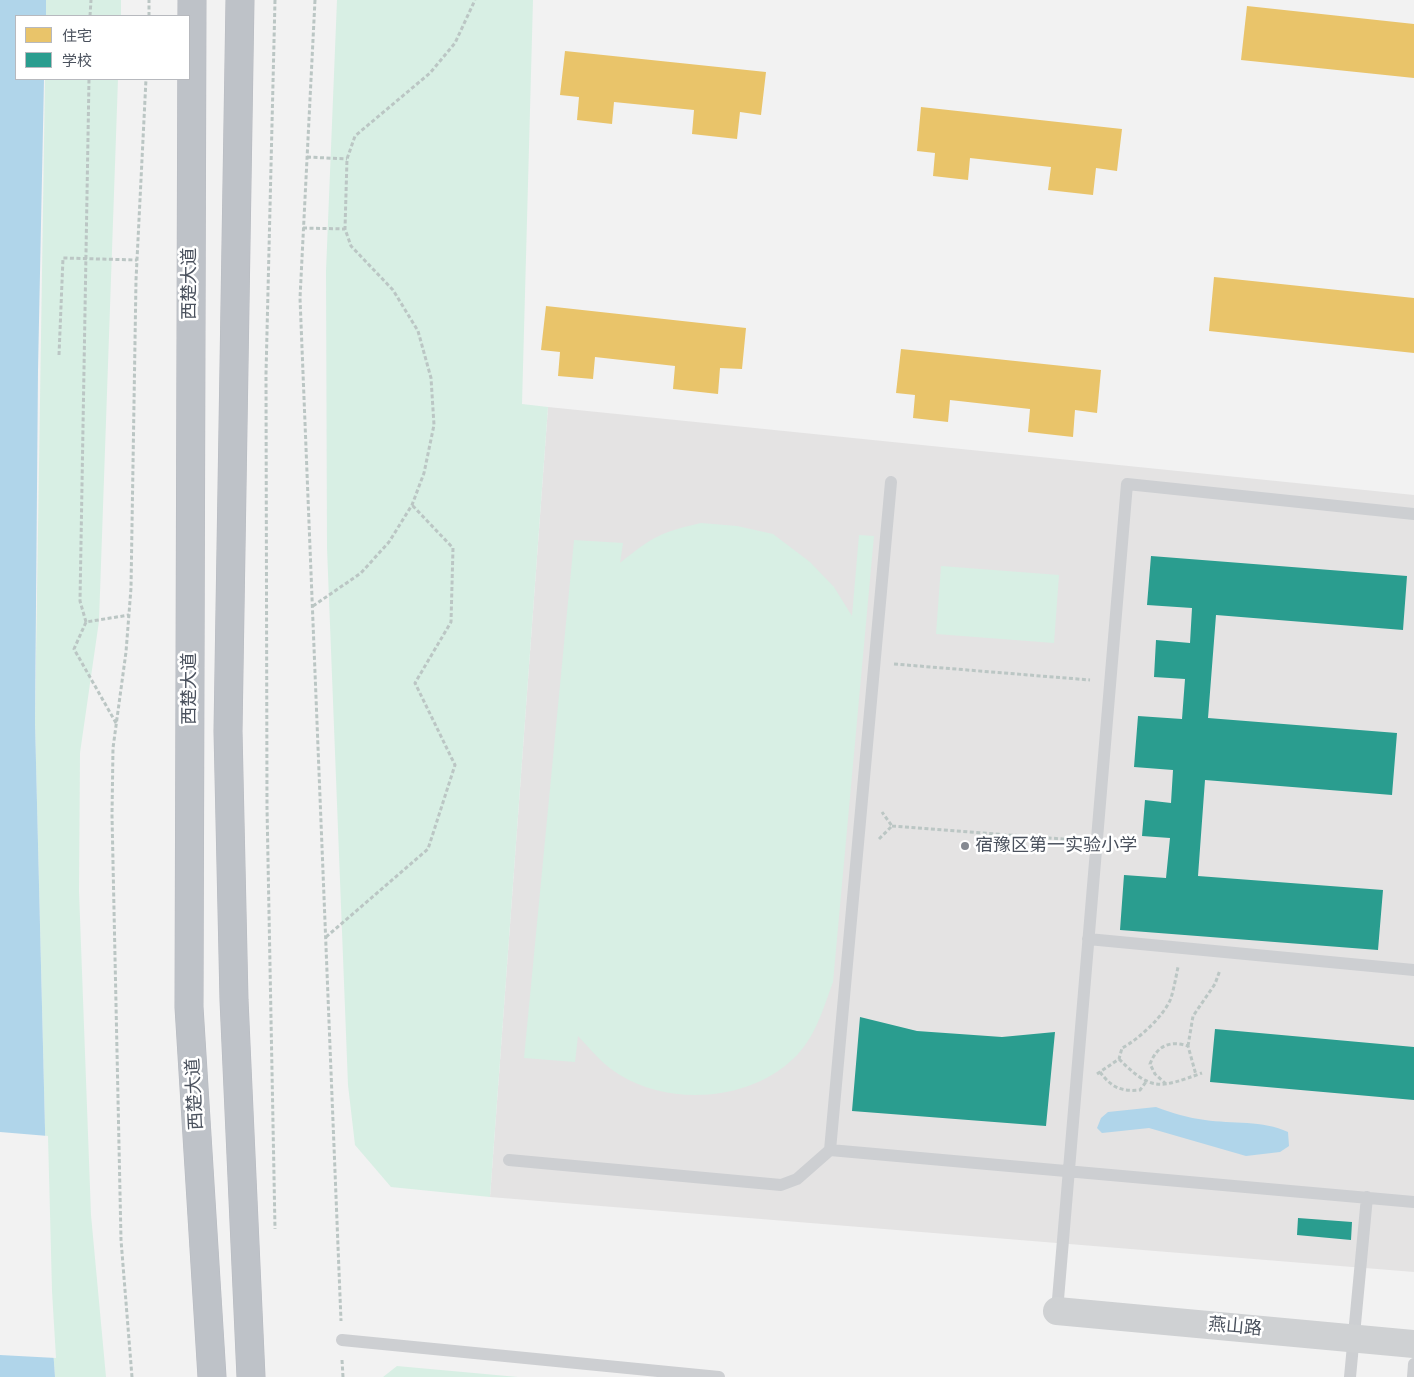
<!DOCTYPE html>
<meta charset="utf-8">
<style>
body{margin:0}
#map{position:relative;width:1414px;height:1377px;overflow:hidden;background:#f2f2f2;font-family:"Noto Sans","Noto Sans SC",sans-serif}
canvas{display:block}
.legend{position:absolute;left:15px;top:15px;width:175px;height:65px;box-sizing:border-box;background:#fff;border:1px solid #b7b9be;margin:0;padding:6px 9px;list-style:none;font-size:15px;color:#4a515d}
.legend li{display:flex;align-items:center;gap:10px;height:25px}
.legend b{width:25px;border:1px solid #b7b9be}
</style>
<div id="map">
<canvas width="1414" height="1377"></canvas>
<ul class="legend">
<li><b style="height:14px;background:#e9c46a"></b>住宅</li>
<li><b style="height:14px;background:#2a9d8f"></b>学校</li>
</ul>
</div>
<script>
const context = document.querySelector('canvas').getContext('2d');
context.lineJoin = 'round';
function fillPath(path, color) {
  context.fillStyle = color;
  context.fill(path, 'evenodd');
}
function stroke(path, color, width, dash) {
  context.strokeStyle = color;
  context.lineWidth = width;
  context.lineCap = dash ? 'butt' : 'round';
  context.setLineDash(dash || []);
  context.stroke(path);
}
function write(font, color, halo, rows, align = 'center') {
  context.font = font + ' "Noto Sans","Noto Sans SC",sans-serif';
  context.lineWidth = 5;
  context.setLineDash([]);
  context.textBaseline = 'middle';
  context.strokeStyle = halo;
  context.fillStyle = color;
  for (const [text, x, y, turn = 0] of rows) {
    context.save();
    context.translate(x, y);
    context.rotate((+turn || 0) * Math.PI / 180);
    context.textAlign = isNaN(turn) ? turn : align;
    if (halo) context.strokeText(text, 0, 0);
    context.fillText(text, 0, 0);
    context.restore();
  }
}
fillPath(new Path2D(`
 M548,407L1414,495V1272L490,1197Z`), '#e4e3e3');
fillPath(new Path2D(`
 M46,0H121V16H46Z
 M337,0H533L522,404L548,407L490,1197L391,1187L355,1145L348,1085L327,548L326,271Z
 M45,79H118L99,621L80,753L79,891L91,1215L106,1377H55L49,1291L35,722Z
 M701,523L737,526L773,534L810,562L834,587L852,616L859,535L874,536L833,982C823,1009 815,1039 793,1059C749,1101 671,1106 620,1075C603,1065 591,1050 578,1036L575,1062L524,1058L574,540L623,543L620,563C652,537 661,532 701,523Z
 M941,566L1059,575L1054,643L936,634Z
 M397,1366L518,1377H383Z`), '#d8efe4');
fillPath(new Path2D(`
 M0,0H46V16H16V79H44L38,370L35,722L49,1291L55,1377H0Z
 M1156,1107C1172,1113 1188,1118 1205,1120C1232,1124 1263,1120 1288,1132L1289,1146L1280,1152L1246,1156L1149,1128L1102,1133L1097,1128L1101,1118L1108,1112Z`), '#b0d5ea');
fillPath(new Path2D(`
 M0,1132L48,1136L52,1291L56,1358L0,1355Z`), '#f2f2f2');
fillPath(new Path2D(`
 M1247,6L1414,24V78L1241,60Z
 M565,51L766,72L761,115L740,112L737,139L692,134L694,110L614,102L612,124L577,120L579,97L560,95Z
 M921,107L1122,129L1117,171L1096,168L1093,195L1048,190L1051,167L970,158L968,180L933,176L935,153L917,151Z
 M1214,277L1414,298V353L1209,331Z
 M546,306L746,328L742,369L720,368L718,394L673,389L675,366L595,357L593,379L558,376L560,352L541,350Z
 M901,349L1101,370L1097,413L1075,410L1073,437L1028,432L1030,409L950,400L948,422L913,418L915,395L896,393Z`), '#e9c46a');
fillPath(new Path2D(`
 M1151,556L1407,576L1403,630L1216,615L1208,718L1397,733L1392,795L1205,780L1198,876L1383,890L1378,950L1120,930L1124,875L1166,878L1170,838L1142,836L1145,800L1171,803L1173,770L1134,767L1138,716L1182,719L1185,679L1154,677L1156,640L1190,643L1192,608L1147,605Z
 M860,1017L917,1031L1002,1037L1055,1032L1046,1126L852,1111Z
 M1215,1029L1414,1047V1100L1210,1082Z
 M1298,1218L1352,1222L1351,1240L1297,1235Z`), '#2a9d8f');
const highway = new Path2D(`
 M192,0L189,1007L212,1377
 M240,0L228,731L234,1000L251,1377`);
stroke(highway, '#b7bac0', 29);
stroke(new Path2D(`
 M275,0L266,374L267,807L275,1229
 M315,0L300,298L341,1321
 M90,16L91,0
 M149,16V0
 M307,157L347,159
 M303,228L345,229
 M59,355L63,258L137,260
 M313,606L361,573L389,542L412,505L424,473L434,425L431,378L418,331L393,290L351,246L345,229L347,159L355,136L430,73L455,43L475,0
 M86,622L80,601L89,79
 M894,664L1090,680
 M116,723L74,649L86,622L129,615
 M892,826L1076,840
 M879,839L892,826L882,812
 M326,937L428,849L455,765L415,683L451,622L453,548L412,505
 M1188,1046L1193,1016L1215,984L1220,970
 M1119,1059C1152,1092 1160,1088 1202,1073
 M1100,1072C1111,1087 1121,1092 1140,1090L1146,1082
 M1097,1074L1119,1059L1122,1048C1138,1040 1165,1015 1171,998C1174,988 1176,977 1178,967
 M1166,1084L1155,1074L1150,1064C1157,1046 1169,1040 1188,1046L1196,1075
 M342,1360L343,1377
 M132,1377L121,1240L112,815L113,748L126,652L131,588L136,280L146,79`), '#bbc6c4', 3, [4, 2.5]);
stroke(new Path2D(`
 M891,482L830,1150L1414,1202
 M1088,939L1414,970
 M509,1160L781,1185L797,1179L830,1150
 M1057,1311L1127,484L1414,514
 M342,1340L719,1377
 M1350,1377L1367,1197
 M1413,1377L1414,1364`), '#cdcfd2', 12);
stroke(new Path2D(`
 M1057,1311L1414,1344`), '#cfd1d3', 28);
stroke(highway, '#bec2c8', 28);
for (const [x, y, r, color] of [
 [965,846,5,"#858991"]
]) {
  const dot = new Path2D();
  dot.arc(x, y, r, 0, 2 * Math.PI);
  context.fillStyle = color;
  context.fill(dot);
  stroke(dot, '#fff', 2);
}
write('18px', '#4a515d', '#fff', [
 ["西楚大道",190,284,-90],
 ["西楚大道",190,689,-90],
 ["西楚大道",195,1094,-93],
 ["燕山路",1235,1327,5]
]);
write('18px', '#4a515d', '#fff', [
 ["宿豫区第一实验小学",975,846]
], 'left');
</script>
